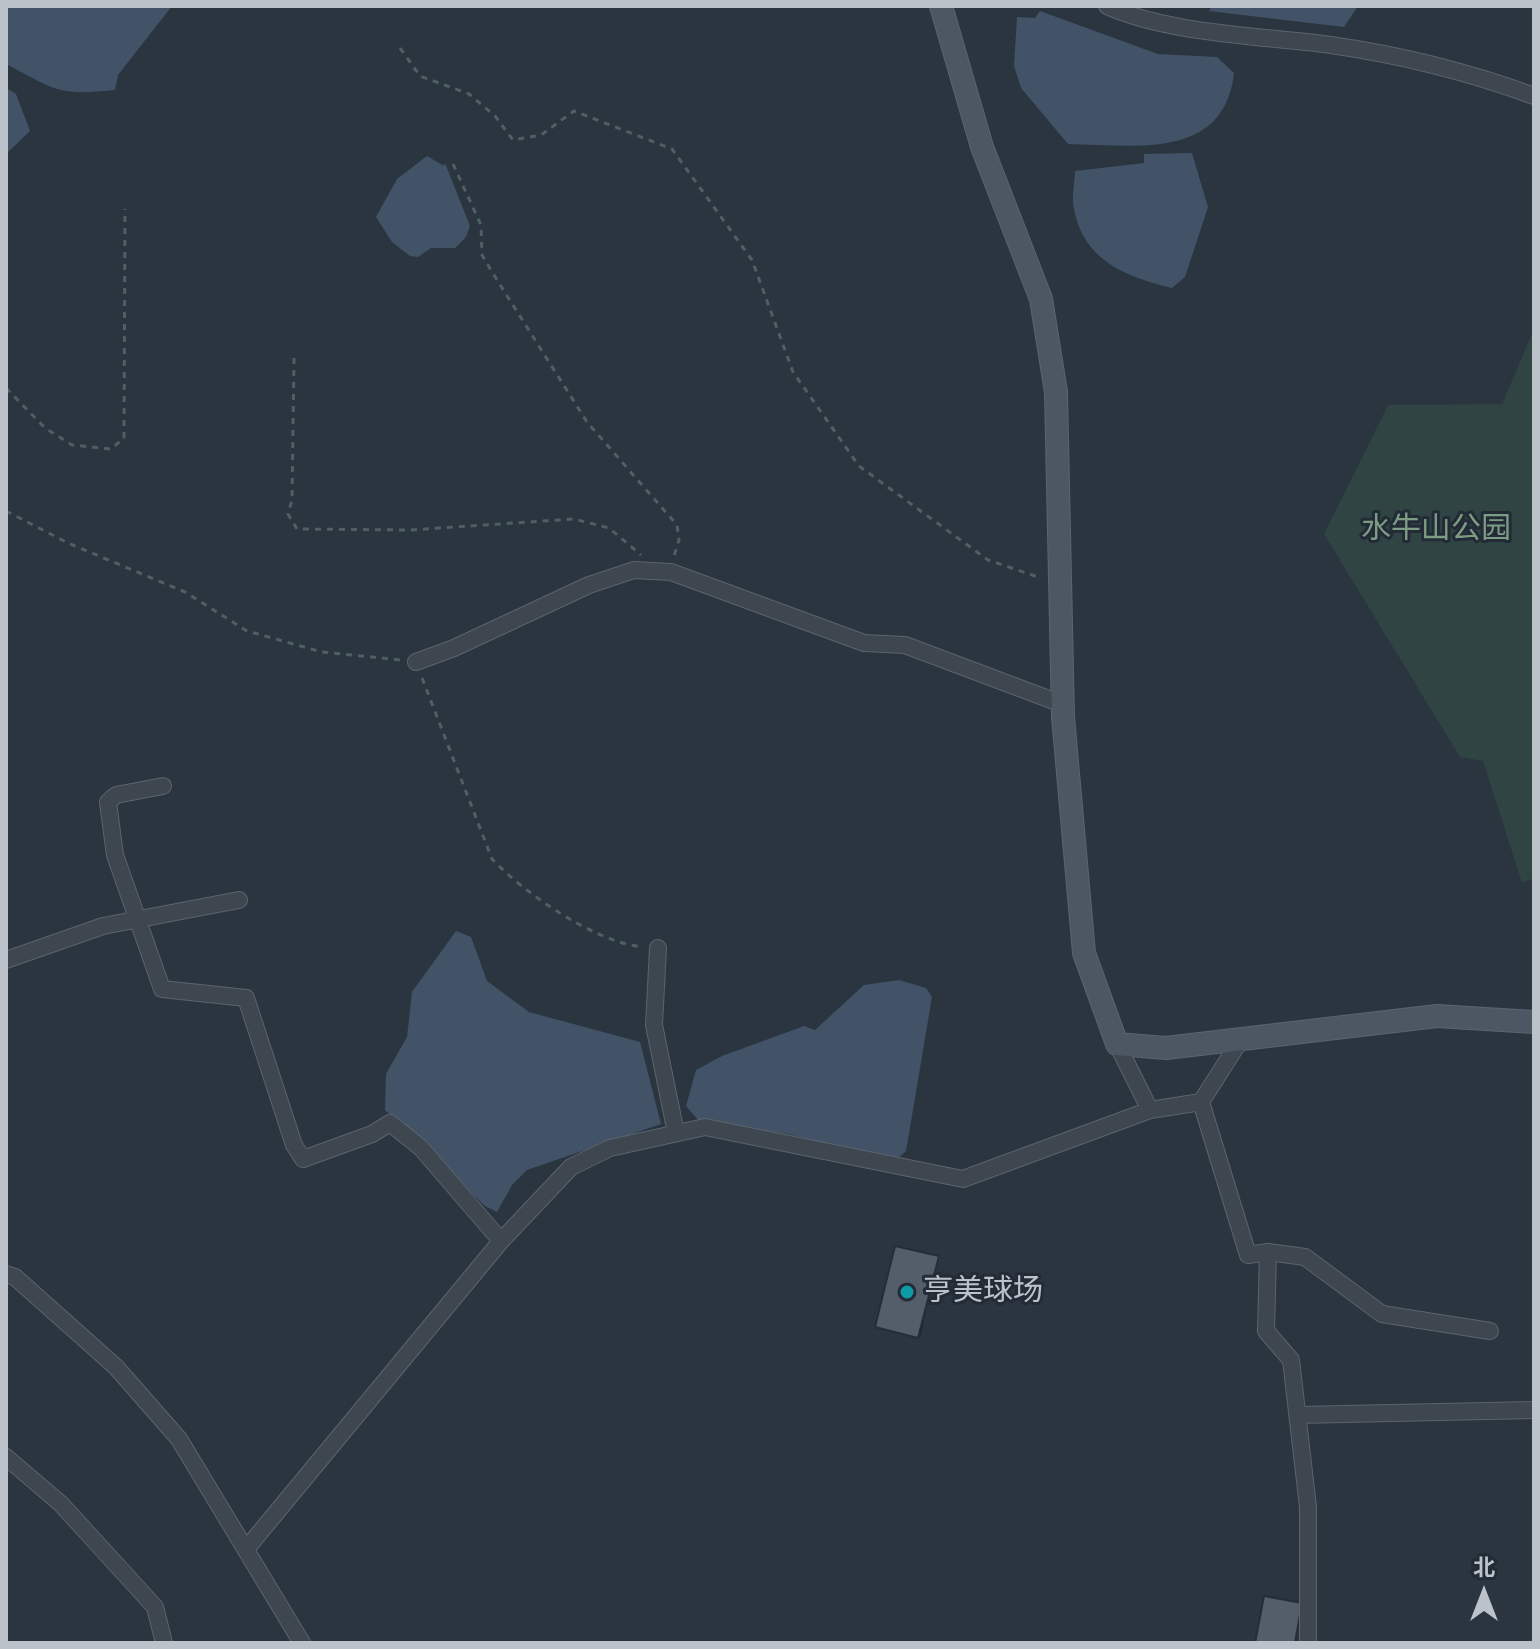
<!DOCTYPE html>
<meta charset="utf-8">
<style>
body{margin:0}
#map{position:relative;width:1540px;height:1649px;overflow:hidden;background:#2a3540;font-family:"Sofia Sans Condensed","Noto Sans SC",sans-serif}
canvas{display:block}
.frame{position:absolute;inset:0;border:8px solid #bbc2ca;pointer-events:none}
.north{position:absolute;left:1444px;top:1553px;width:80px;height:80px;-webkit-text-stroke:6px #232b36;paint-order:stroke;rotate:0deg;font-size:22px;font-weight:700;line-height:32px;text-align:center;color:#bbc2ca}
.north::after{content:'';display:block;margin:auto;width:28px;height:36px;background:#bbc2ca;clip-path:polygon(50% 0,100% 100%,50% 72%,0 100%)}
</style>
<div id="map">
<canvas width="1540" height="1649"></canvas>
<div class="frame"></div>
<div class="north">北</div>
</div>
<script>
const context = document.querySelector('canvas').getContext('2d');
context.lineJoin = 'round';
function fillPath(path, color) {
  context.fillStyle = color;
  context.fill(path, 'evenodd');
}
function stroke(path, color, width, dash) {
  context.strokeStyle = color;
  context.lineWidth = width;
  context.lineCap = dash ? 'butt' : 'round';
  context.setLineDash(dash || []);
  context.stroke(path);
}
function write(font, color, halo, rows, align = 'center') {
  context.font = font + ' "Sofia Sans Condensed","Noto Sans SC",sans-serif';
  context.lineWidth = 6;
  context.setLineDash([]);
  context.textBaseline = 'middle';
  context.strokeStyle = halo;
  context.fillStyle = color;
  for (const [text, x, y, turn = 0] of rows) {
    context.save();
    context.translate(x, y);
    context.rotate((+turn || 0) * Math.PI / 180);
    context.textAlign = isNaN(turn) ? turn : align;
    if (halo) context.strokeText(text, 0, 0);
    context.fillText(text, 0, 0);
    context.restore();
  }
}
fillPath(new Path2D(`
 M1534,329V878L1522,883L1483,761L1460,757L1324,534L1388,405L1502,404Z`), '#2f4443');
fillPath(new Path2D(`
 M6,6H172L118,75L115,90C57,96 56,90 6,64Z
 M1212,6H1358L1344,27L1209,11Z
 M1040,11L1158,54L1217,57L1234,73C1224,161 1135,145 1068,144L1021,88L1014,66L1017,17L1035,18Z
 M6,88L16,94L30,131L6,154Z
 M1192,153L1208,207L1185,277L1172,288C1128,277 1084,262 1074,209C1071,198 1075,182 1075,171L1144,163V154Z
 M427,156L444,166L445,163L470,226L466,237L455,248H431L418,257L410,256L392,242L376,217L397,179Z
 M456,931L471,937L487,981L529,1012L640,1042L661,1124L527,1170L512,1185L497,1212L485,1206L385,1110L386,1074L407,1037L412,992Z
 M899,980L926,988L932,997L906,1151L895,1161L788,1134L699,1121L686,1106L696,1070L722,1056L804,1026L815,1030L864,985Z`), '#425367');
fillPath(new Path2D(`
 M938,1258L920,1337L879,1327Z`), '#0007');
const building = new Path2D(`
 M895,1246L939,1256L918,1338L875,1327Z
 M1264,1596L1302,1603L1295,1643H1255Z`);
fillPath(building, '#545e6a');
stroke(building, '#252d38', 2);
const street = new Path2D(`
 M1107,6C1169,34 1264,36 1331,45C1400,55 1469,72 1534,96
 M416,662L454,648L589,585L634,570L671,572L864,643L905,645L1062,704
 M163,786L116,795L108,802L115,855L162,989L246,998L294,1145L303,1159L372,1134L390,1123L421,1148L501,1241
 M658,948L654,1025L676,1133
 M6,960L103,926L239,900
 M1117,1044L1150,1110
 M1201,1102L1248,1255L1268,1252L1266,1331L1291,1360L1308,1507V1643
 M1268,1252L1305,1257L1382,1314L1490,1331
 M6,1274L15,1277L116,1367L179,1439L302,1643
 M1297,1415L1534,1410
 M6,1457L61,1504L155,1607L164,1643
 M247,1548L501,1241L571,1167L610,1148L705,1127L963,1179L1150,1110L1201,1102L1243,1036`);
const secondary = new Path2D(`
 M941,6L982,147L1041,299L1056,392L1063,717L1084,953L1117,1044L1166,1048L1437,1016L1534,1022`);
stroke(street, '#5c646d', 18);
stroke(secondary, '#5c646d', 24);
stroke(new Path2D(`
 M400,48L420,76L469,94L495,116L513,140L541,135L574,111L672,149L752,260L793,372L859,466L988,560L1041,578
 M453,164L481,225L482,255L492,272L587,422L677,525L679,540L674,556
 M294,358L292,500L288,514L297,529L410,530L574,519L609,528L641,555
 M6,388L45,428L72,445L111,449L124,438L125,209
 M6,511L68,543L185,592L247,631L322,652L401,660
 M422,678L492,859C524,893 596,943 643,947`), '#4e6062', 3, [6, 6]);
stroke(street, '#3e4650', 16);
stroke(secondary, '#4d5663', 22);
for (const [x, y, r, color] of [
 [907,1292,8,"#0f9aa8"]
]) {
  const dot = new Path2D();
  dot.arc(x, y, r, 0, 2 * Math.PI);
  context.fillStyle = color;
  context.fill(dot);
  stroke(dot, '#232b36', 3);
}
write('30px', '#7c9d83', '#232b36', [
 ["水牛山公园",1436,530]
]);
write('30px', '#bbc2ca', '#232b36', [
 ["亨美球场",923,1292]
], 'left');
</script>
